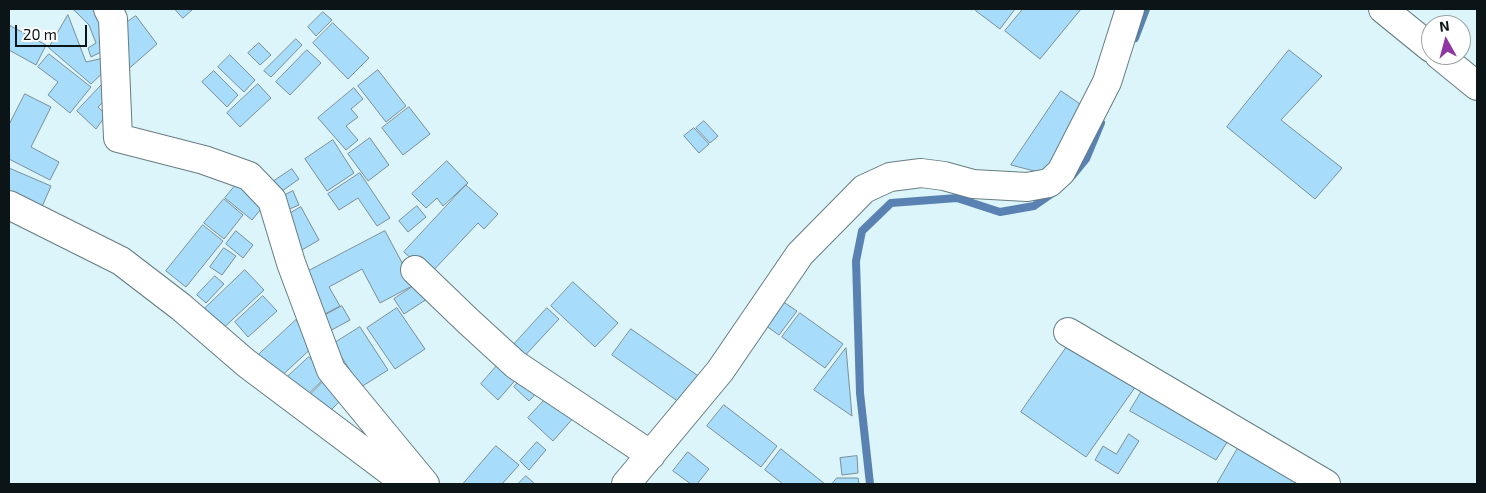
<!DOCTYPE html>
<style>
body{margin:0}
#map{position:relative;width:1486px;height:493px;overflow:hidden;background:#dcf5fb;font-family:"Exo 2",sans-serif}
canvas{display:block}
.frame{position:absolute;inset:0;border:10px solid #0b1416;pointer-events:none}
.north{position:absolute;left:1421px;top:15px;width:50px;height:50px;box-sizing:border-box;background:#fff;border:1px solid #9da1a2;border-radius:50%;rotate:353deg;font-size:14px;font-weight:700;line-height:20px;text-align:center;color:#0b1416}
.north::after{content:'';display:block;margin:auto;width:18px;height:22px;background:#8e36a2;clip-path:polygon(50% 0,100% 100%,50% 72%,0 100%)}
.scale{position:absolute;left:15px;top:25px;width:72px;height:22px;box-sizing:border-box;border:2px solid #0b1416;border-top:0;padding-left:6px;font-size:15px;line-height:18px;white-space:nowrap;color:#0b1416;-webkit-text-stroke:4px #fff;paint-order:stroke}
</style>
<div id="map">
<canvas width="1486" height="493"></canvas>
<div class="frame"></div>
<div class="north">N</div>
<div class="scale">20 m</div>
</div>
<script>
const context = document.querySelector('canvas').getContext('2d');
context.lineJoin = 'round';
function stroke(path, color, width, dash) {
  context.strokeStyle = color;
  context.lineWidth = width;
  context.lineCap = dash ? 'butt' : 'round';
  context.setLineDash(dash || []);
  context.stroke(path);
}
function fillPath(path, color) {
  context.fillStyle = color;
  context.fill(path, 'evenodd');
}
stroke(new Path2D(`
 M1135,38L1146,9
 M1072,176L1086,159L1101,123
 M870,484L860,393L856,261L862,231L891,203L957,198L1000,212L1034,206L1054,192`), '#5981b1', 8);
const building = new Path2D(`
 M75,9H96L104,22L105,50L91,57L88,48L96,43L89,25L74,10Z
 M175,9H193L183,18Z
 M977,9H1015L1000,29L976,11Z
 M1023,9H1081L1040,59L1005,31Z
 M323,12L332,20L316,36L308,27Z
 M68,15L86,62L108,57L110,66L91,84L49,48Z
 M136,16L157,44L125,72L123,25Z
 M333,23L369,58L348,79L313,43Z
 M9,25L46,45L36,65L9,50Z
 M296,39L302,45L271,77L264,71Z
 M259,43L271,55L260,65L248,53Z
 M307,50L321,63L290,95L276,82Z
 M1289,50L1322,76L1281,120L1342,168L1315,199L1227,127Z
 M49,54L91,87L70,113L48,95L58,82L38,67Z
 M230,55L255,80L244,92L218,67Z
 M378,70L406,106L386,122L358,86Z
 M214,71L238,95L227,107L202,82Z
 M108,78L110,95L98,107L106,115L96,129L77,111Z
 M258,84L271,98L240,127L227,113Z
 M354,88L363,99L351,109L358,117L346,126L358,140L346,150L318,118Z
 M1061,91L1089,110L1046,174L1011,165Z
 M25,94L51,107L31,147L59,162L50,180L9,159V125Z
 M409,107L430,134L403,155L382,128Z
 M704,121L718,136L710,143L696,128Z
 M694,128L709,144L699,153L684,136Z
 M370,138L389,165L368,181L348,154Z
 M333,140L354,173L327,191L305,159Z
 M447,161L468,183L443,206L437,198L426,208L412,194Z
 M9,168L51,186L38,216L9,204Z
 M292,169L299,179L278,194L271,183Z
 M360,173L390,218L377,226L358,198L339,210L328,194Z
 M239,181L266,203L252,220L225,198Z
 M466,185L498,214L484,229L478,223L429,275L404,252Z
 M293,191L299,205L285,211L279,198Z
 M224,199L243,215L224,239L204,223Z
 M417,206L426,217L408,232L399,221Z
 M301,207L319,240L295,254L284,217Z
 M203,225L223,241L186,287L166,271Z
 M236,231L253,245L243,258L226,244Z
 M385,231L414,285L380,303L362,269L329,287L340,306L321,316L299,276Z
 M224,248L236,256L222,275L210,267Z
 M245,270L264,290L217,334L199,314Z
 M215,276L224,284L206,303L197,295Z
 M420,282L430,297L404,314L394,299Z
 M573,282L618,323L595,347L551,306Z
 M263,296L277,311L248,337L235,322Z
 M776,297L797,311L779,335L759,321Z
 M342,306L350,320L328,332L320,318Z
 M397,308L425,349L395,369L367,328Z
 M547,308L559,319L519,362L508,351Z
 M800,313L843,344L825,368L782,337Z
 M296,320L317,343L274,383L253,360Z
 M360,327L388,370L361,387L333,344Z
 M631,329L704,380L686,407L612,355Z
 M1071,341L1136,386L1086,457L1021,412Z
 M846,348L852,416L814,390Z
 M309,357L327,376L302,400L283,381Z
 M502,360L519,376L498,400L481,384Z
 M524,376L540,389L529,401L514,387Z
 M328,377L346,395L326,415L308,397Z
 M1143,389L1229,439L1216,460L1130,411Z
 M551,393L575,416L553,441L528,418Z
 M724,405L777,446L761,467L707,426Z
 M1129,434L1139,441L1118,474L1095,460L1103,446L1116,454Z
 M537,442L546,450L529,470L520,461Z
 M1241,443L1317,484H1217Z
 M496,446L519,465L502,484H463Z
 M781,449L825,484H783L765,470Z
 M688,452L709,469L697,484H691L673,471Z
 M857,456L858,473L842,475L840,458Z
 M526,476L535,484H518Z
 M837,478H858L859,484H832Z`);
fillPath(building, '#a7dcfb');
stroke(building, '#7a8d98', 1);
const minor = new Path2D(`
 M108,9L113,19L118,138L204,160L249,176L272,200L291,263L331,370L425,484
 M1383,9L1431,48
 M1439,55L1477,86
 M9,205L121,261L181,307L246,363L407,484
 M415,270L468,321L516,365L651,455
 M1068,332L1326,484
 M626,484L720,371L800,254L864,189L890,177L921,173L944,176L973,184L1027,187L1049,183L1061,172L1107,82L1130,9`);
stroke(minor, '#667d82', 30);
stroke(minor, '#fff', 28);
</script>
